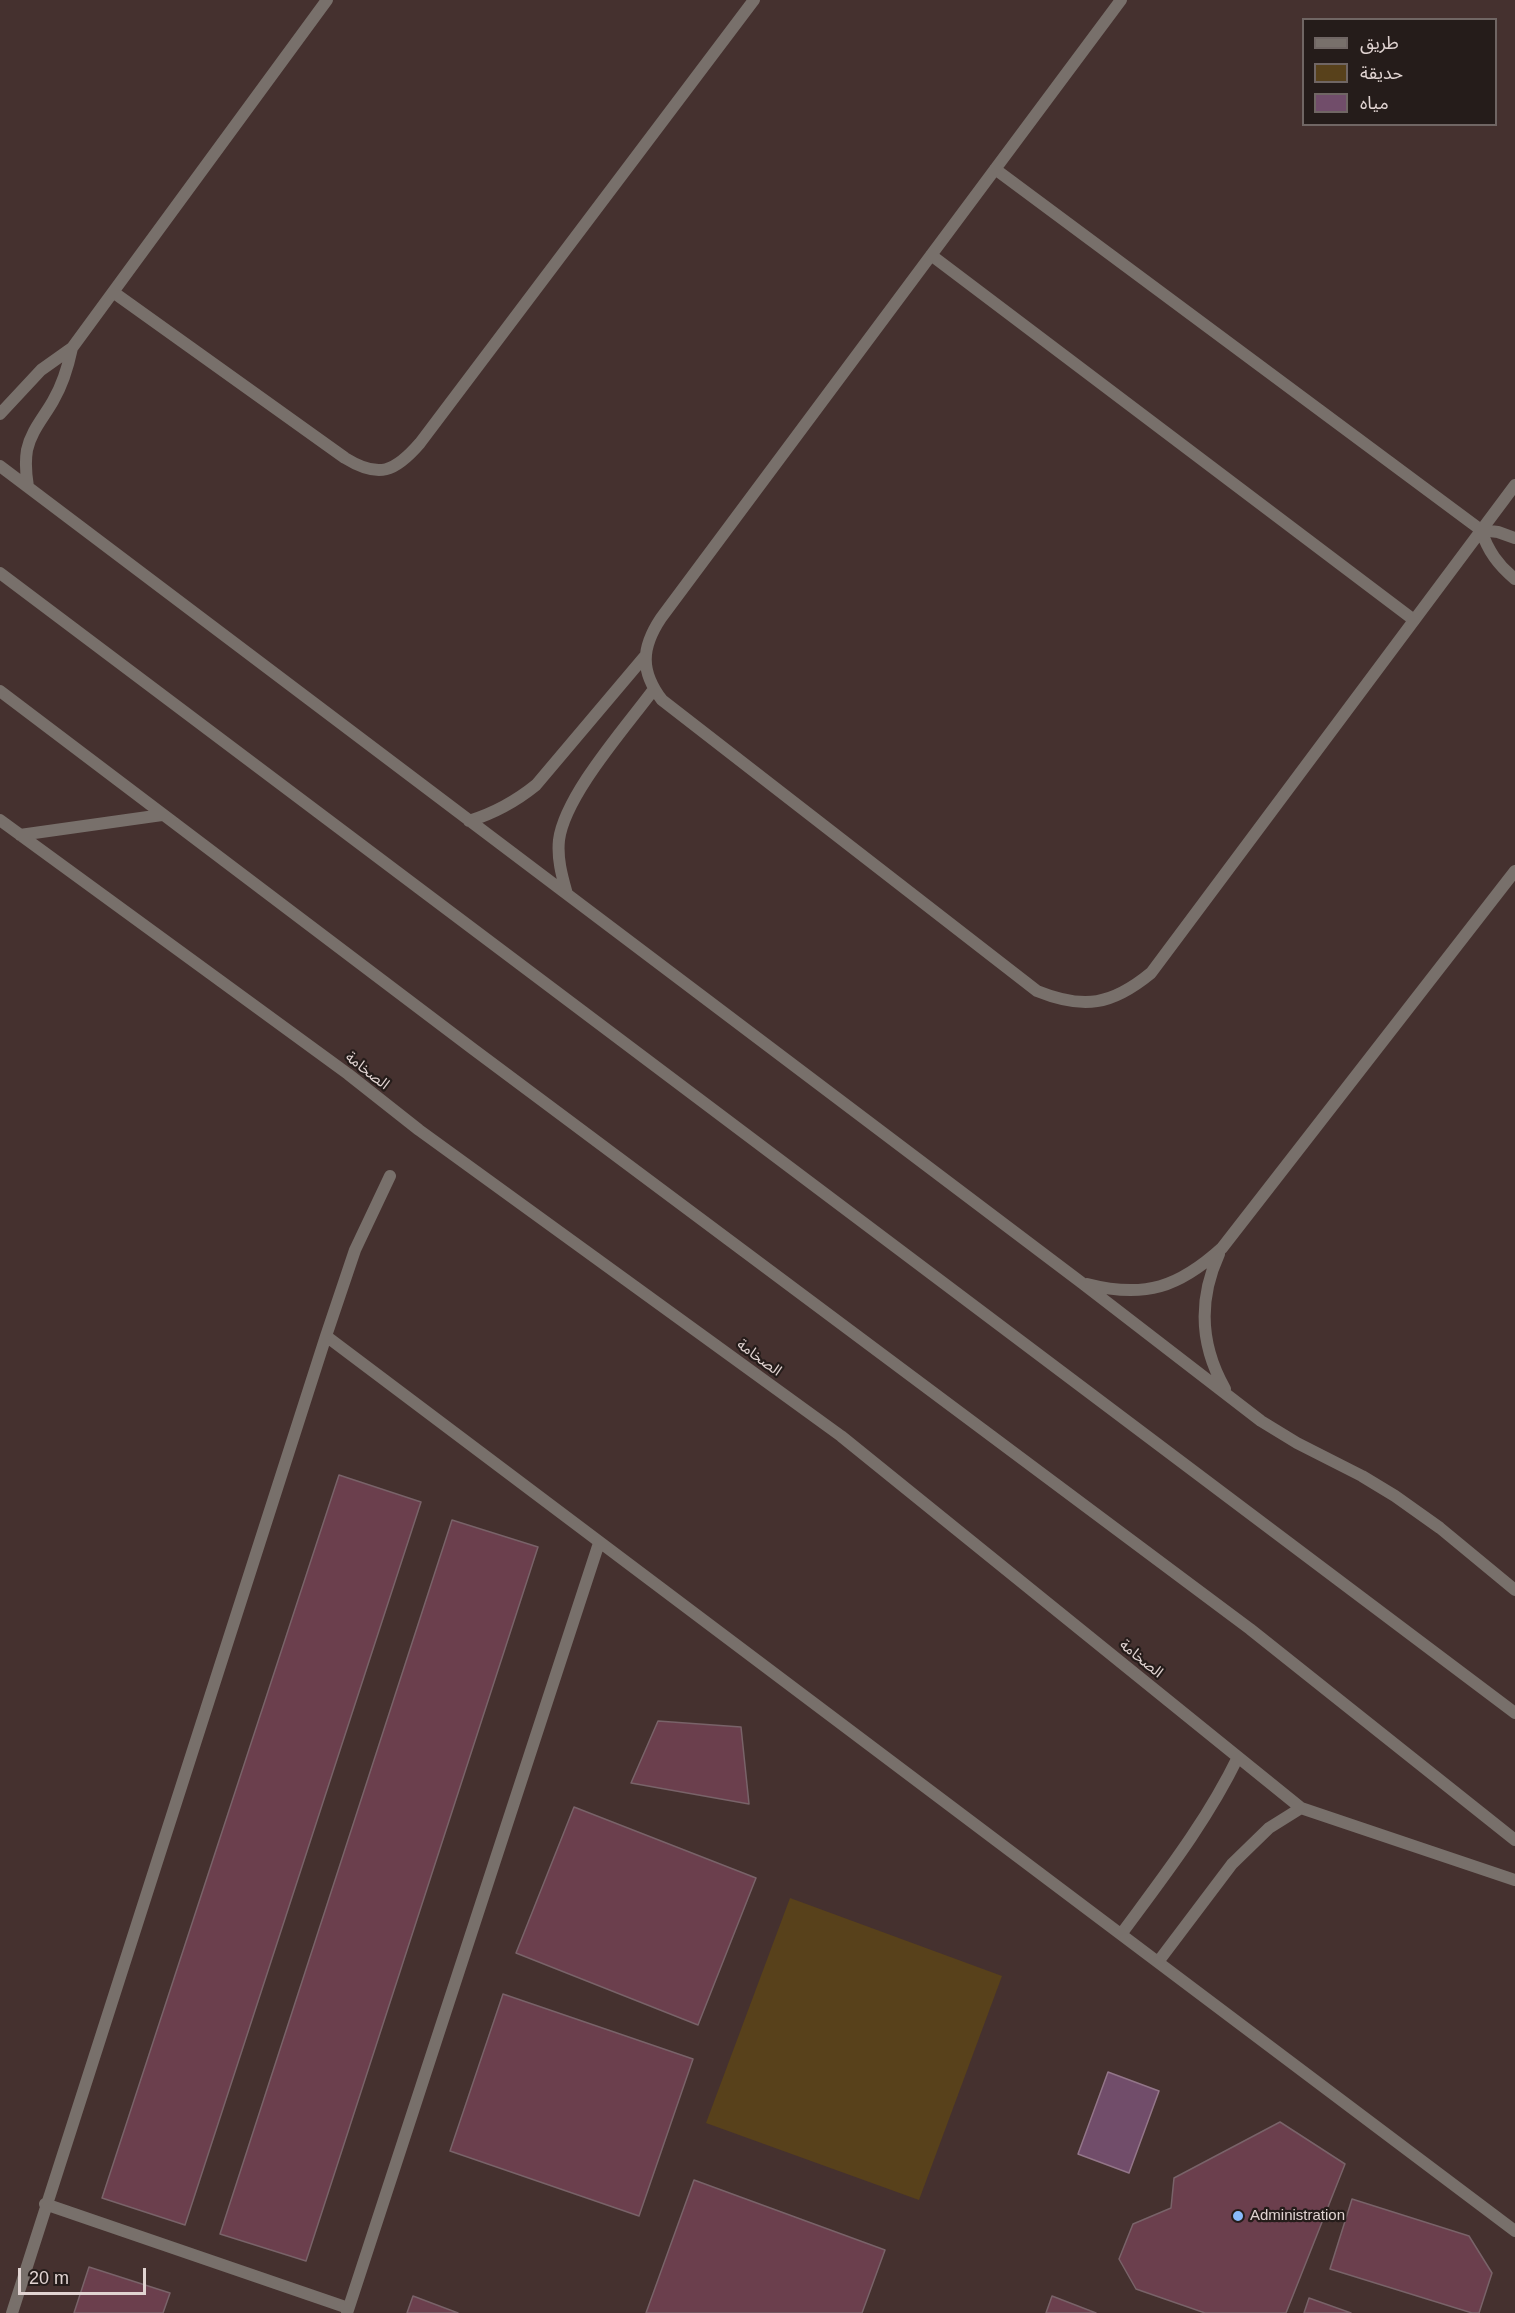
<!DOCTYPE html>
<meta charset="utf-8">
<style>
body{margin:0}
#map{position:relative;width:1515px;height:2313px;overflow:hidden;background:#45312f;font-family:Helvetica,"Noto Sans Arabic",sans-serif}
canvas{display:block}
.legend{position:absolute;left:1302px;top:18px;width:195px;height:108px;box-sizing:border-box;background:#251c1a;border:2px solid #706664;margin:0;padding:8px 10px;list-style:none;font-size:18px;color:#e1d4d2}
.legend li{display:flex;align-items:center;gap:12px;height:30px}
.legend b{width:30px;border:2px solid #706664}
.scale{position:absolute;left:18px;top:2268px;width:128px;height:27px;box-sizing:border-box;border:3px solid #e1d4d2;border-top:0;padding-left:8px;font-size:18px;line-height:21px;white-space:nowrap;color:#e1d4d2;-webkit-text-stroke:4px #251c1a;paint-order:stroke}
</style>
<div id="map">
<canvas width="1515" height="2313"></canvas>
<ul class="legend">
<li><b style="height:8px;background:#78706b"></b>طريق</li>
<li><b style="height:16px;background:#58411b"></b>حديقة</li>
<li><b style="height:16px;background:#714d6a"></b>مياه</li>
</ul>
<div class="scale">20 m</div>
</div>
<script>
const context = document.querySelector('canvas').getContext('2d');
context.lineJoin = 'round';
function fillPath(path, color) {
  context.fillStyle = color;
  context.fill(path, 'evenodd');
}
function stroke(path, color, width, dash) {
  context.strokeStyle = color;
  context.lineWidth = width;
  context.lineCap = dash ? 'butt' : 'round';
  context.setLineDash(dash || []);
  context.stroke(path);
}
function write(font, color, halo, rows, align = 'center') {
  context.font = font + ' Helvetica,"Noto Sans Arabic",sans-serif';
  context.lineWidth = 4.5;
  context.setLineDash([]);
  context.textBaseline = 'middle';
  context.strokeStyle = halo;
  context.fillStyle = color;
  for (const [text, x, y, turn = 0] of rows) {
    context.save();
    context.translate(x, y);
    context.rotate((+turn || 0) * Math.PI / 180);
    context.textAlign = isNaN(turn) ? turn : align;
    if (halo) context.strokeText(text, 0, 0);
    context.fillText(text, 0, 0);
    context.restore();
  }
}
fillPath(new Path2D(`
 M790,1898L1002,1976L919,2200L706,2123Z`), '#58411b');
const water = new Path2D(`
 M1108,2072L1159,2091L1129,2173L1078,2154Z`);
fillPath(water, '#714d6a');
stroke(water, '#937689', 1.5);
const building = new Path2D(`
 M339,1475L421,1502L185,2225L102,2198Z
 M452,1520L538,1547L306,2261L220,2234Z
 M658,1721L741,1727L749,1804L631,1783Z
 M574,1807L756,1878L698,2025L516,1953Z
 M503,1994L693,2059L639,2216L450,2151Z
 M1280,2122L1345,2164L1286,2313H1205L1136,2289L1119,2259L1133,2224L1171,2208L1174,2178Z
 M694,2180L885,2250L862,2313H646Z
 M1352,2199L1469,2236L1492,2273L1479,2313H1472L1330,2269Z
 M89,2267L170,2293L163,2313H74Z
 M413,2296L458,2313H407Z
 M1052,2296L1096,2313H1046Z
 M1309,2298L1351,2313H1304Z`);
fillPath(building, '#6b3f4d');
stroke(building, '#796369', 1.5);
stroke(new Path2D(`
 M1121,0L661,618C641,648 640,671 662,700L1037,991C1084,1010 1112,1005 1151,973L1515,485
 M995,169L1481,530L1498,532L1515,538
 M931,255L1414,620
 M113,292L345,458C379,479 395,472 420,443L754,0
 M0,414L41,370L72,348L327,0
 M0,466L1082,1283L1261,1421L1297,1443L1362,1476L1395,1496L1440,1528L1515,1590
 M28,487C26,475 25,462 27,450C31,431 44,417 53,401C63,384 68,367 72,348
 M1481,530C1488,551 1498,565 1515,579
 M0,573L1515,1713
 M0,691L473,1049L1250,1629L1515,1840
 M0,820L348,1074L419,1130L841,1436L1301,1808L1515,1880
 M469,821C495,813 515,802 536,785L645,656
 M20,835L162,815
 M567,894C562,876 557,859 559,840C565,795 626,727 654,689
 M1219,1254C1198,1300 1200,1345 1225,1389
 M1087,1284C1145,1299 1179,1287 1222,1248L1515,871
 M326,1336L1515,2231
 M1122,1933C1164,1876 1207,1821 1238,1757
 M1158,1962L1232,1864L1269,1828L1301,1808
 M45,2204L348,2308
 M12,2313L326,1336L355,1250L390,1176
 M347,2313L599,1543`), '#78706b', 12);
for (const [x, y, r, color] of [
 [1238,2216,6,"#89bafc"]
]) {
  const dot = new Path2D();
  dot.arc(x, y, r, 0, 2 * Math.PI);
  context.fillStyle = color;
  context.fill(dot);
  stroke(dot, '#251c1a', 2);
}
write('15px', '#e1d4d2', '#251c1a', [
 ["الصخامة",367,1071,38],
 ["الصخامة",759,1358,36],
 ["الصخامة",1141,1659,39]
]);
write('15px', '#e1d4d2', '#251c1a', [
 ["Administration",1250,2216]
], 'left');
</script>
